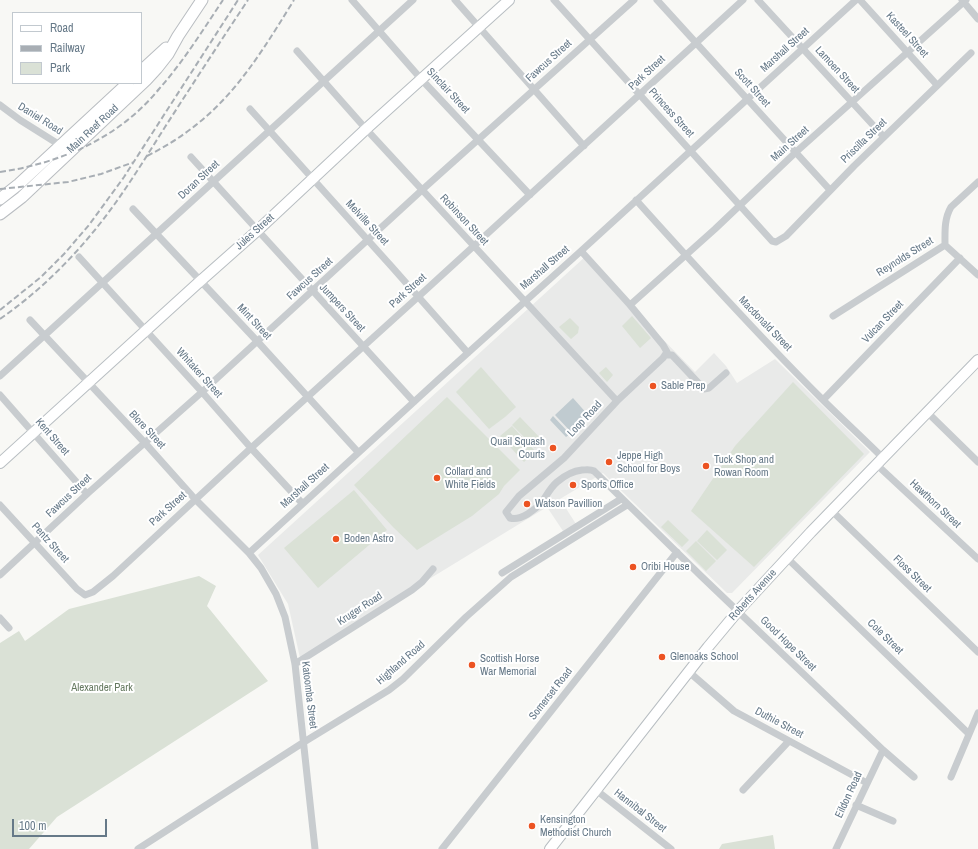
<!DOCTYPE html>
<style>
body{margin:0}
#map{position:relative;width:978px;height:849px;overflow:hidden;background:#f8f8f5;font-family:"Archivo Narrow",sans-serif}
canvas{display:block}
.legend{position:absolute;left:12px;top:12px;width:130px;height:72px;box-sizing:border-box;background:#fff;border:1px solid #c2c9cf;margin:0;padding:5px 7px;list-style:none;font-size:12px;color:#667988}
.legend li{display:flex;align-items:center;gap:8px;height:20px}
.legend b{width:20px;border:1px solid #c2c9cf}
.scale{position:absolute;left:12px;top:819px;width:95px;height:18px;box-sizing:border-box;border:2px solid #667988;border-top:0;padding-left:5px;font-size:12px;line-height:14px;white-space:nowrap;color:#667988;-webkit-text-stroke:3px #fff;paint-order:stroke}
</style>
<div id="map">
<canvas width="978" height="849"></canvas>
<ul class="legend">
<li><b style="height:5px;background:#fff"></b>Road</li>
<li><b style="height:5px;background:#a8aeb4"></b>Railway</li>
<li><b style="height:11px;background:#dae1d6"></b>Park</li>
</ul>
<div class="scale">100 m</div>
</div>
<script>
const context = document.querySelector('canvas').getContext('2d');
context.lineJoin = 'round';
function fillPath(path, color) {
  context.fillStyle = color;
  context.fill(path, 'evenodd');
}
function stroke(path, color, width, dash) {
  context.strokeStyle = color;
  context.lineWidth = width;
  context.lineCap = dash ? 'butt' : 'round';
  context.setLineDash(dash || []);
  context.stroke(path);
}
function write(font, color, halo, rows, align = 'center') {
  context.font = font + ' "Archivo Narrow",sans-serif';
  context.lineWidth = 4;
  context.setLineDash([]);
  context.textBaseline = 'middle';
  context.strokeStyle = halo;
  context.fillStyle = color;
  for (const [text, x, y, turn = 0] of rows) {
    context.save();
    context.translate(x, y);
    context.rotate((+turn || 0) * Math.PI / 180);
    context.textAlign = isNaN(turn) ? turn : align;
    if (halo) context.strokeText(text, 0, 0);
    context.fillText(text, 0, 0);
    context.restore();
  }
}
fillPath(new Path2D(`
 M586,256L637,313L695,372L714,353L726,366L737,383L775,359L870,452L732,593H727L603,473L560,499L576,524L563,531L547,507L300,658L288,604L258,555Z`), '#e9eae9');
fillPath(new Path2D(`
 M632,316L651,338L640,348L622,326Z
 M570,318L579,327L578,333L571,339L559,327Z
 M481,367L516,407L505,417L489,429L456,392Z
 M606,367L613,375L607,382L599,373Z
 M793,382L864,454L754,567L691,511L735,446Z
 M447,397L520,470L504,486L499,494L472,516L417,550L393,527L354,485Z
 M520,417L543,441L535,448L512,425Z
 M512,426L535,451L524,462L500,436Z
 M354,490L387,530L318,588L284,548Z
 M668,520L689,540L682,547L661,527Z
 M707,530L727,550L717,560L697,541Z
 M696,541L716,561L706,571L686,551Z
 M199,576L216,586L207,606L268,681L57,817L29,849H0V643L19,631L25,641L69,609Z
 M773,835L775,849H719L722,844Z`), '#dae1d6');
fillPath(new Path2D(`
 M573,398L589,416L571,432L555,415Z
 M553,416L570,434L566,437L550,420Z`), '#c0cbd0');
const secondary = new Path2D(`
 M0,463L197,284L258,230L366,129L509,0
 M550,849L708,647L738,611L811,532L978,360`);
const primary = new Path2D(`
 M141,71L166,48
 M0,199L19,184L128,83
 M0,214L22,197L146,80L157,68L168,54L178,36L202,0`);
stroke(secondary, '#b8bec2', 12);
stroke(primary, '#b9bdc1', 13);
stroke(new Path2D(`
 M352,0L422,80L530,195
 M455,0L584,146
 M554,0L772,241L776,242L786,236L854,166L971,53
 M657,0L830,190
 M758,0L884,137
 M860,0L937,85
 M962,0L978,19
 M297,51L366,129L617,401
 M0,105L20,120L63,147
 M250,109L392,267L468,353
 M191,157L414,402
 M636,200C697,268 758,335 822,399C842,419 863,438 883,458
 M133,209L257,341L358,452
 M945,245L978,275
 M581,251L630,305L663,345L667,352L663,358L617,401L564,458L519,496L506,512L510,518C521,521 535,510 542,502C547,495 550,488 557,482C564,476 573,471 582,470C586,470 590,469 594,471L701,576L883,750L914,777
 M79,257L202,392L251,448L302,503
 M630,305L715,229L796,152L966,0
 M833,316L945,245C945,232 944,219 951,207L978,182
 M30,320L144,442L195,499L249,553L261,568L276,594L285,617L295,664L315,849
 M666,355H672L704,389L709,388L726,373
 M0,376L413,0
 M0,395L87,494
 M823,400L960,258
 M928,413L978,462
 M877,465L978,559
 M0,505L77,589L85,595L93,592L113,576L251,448L418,297L743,0
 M832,511L978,652
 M249,553L440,378L581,251L856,0
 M787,558L968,733
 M502,573L621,499
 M0,575L87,494L202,392L422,190L634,0
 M0,618L9,628
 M295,664L412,590L422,582L433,569
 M689,672L734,711L867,783
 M951,777L978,713
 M596,790L671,849
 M743,790L789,741
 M856,805L893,821
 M138,849L304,742L389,690L403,679L466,617L511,577L627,505
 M442,849L677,552
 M836,849L883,750`), '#c8cccf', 7);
stroke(secondary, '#fff', 10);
stroke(primary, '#fff', 11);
stroke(new Path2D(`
 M147,156C221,119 252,68 294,0
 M0,172C61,163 119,138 159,89C183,62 203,30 223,0
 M0,189L68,182L101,174L134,162
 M0,310L41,277L64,254L89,225L124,177L238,0
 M0,319C33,296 63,268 89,237C118,203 141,165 165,127C192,85 220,42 248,0`), '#a8aeb4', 2, [6, 3]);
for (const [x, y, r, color] of [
 [653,386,4,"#ec5322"],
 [553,448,4,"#ec5322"],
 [609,462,4,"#ec5322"],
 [706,466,4,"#ec5322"],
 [437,478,4,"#ec5322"],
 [573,485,4,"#ec5322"],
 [527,504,4,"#ec5322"],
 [336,539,4,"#ec5322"],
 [633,567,4,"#ec5322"],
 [662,657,4,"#ec5322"],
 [472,665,4,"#ec5322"],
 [532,826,4,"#ec5322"]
]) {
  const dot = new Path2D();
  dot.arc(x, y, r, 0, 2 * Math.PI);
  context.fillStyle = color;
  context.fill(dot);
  stroke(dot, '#fff', 1.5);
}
write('11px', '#667988', '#fff', [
 ["Kasteel Street",907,35,48],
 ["Marshall Street",785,50,-42],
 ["Fawcus Street",549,61,-42],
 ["Lamoen Street",837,70,47],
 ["Park Street",647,73,-43],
 ["Scott Street",752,88,48],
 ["Sinclair Street",448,91,47],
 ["Princess Street",671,113,48],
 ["Daniel Road",40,119,32],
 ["Main Reef Road",93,129,-43],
 ["Priscilla Street",864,141,-44],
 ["Main Street",790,144,-42],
 ["Doran Street",199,180,-43],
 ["Robinson Street",464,220,47],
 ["Melville Street",367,223,47],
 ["Jules Street",255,232,-42],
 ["Reynolds Street",905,257,-32],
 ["Marshall Street",545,268,-41],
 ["Fawcus Street",310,279,-42],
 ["Park Street",408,291,-42],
 ["Jumpers Street",342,308,47],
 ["Mint Street",254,322,47],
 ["Vulcan Street",883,322,-46],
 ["Macdonald Street",765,324,46],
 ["Whitaker Street",199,373,48],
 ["Loop Road",585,419,-47],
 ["Blore Street",147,430,47],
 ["Kent Street",52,437,49],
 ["Marshall Street",305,486,-42],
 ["Fawcus Street",69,496,-43],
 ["Hawthorn Street",935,504,43],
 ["Park Street",168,509,-42],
 ["Pentz Street",50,543,48],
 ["Floss Street",912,574,44],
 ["Roberts Avenue",753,595,-48],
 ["Kruger Road",360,609,-33],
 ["Cole Street",885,637,44],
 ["Good Hope Street",788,644,44],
 ["Highland Road",401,663,-41],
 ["Somerset Road",551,694,-52],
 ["Katoomba Street",309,695,83],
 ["Duthie Street",779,723,28],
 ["Eildon Road",849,795,-65],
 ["Hannibal Street",640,811,38]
]);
write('11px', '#667988', '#fff', [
 ["Sable Prep",661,386],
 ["Quail Squash",545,442,"right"],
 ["Courts",545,455,"right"],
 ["Jeppe High",617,456],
 ["School for Boys",617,469],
 ["Tuck Shop and",714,460],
 ["Rowan Room",714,473],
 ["Collard and",445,472],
 ["White Fields",445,485],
 ["Sports Office",581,485],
 ["Watson Pavillion",535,504],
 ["Boden Astro",344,539],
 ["Oribi House",641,567],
 ["Glenoaks School",670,657],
 ["Scottish Horse",480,659],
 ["War Memorial",480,672],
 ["Kensington",540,820],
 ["Methodist Church",540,833]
], 'left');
write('11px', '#667a61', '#fff', [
 ["Alexander Park",102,688]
]);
</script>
